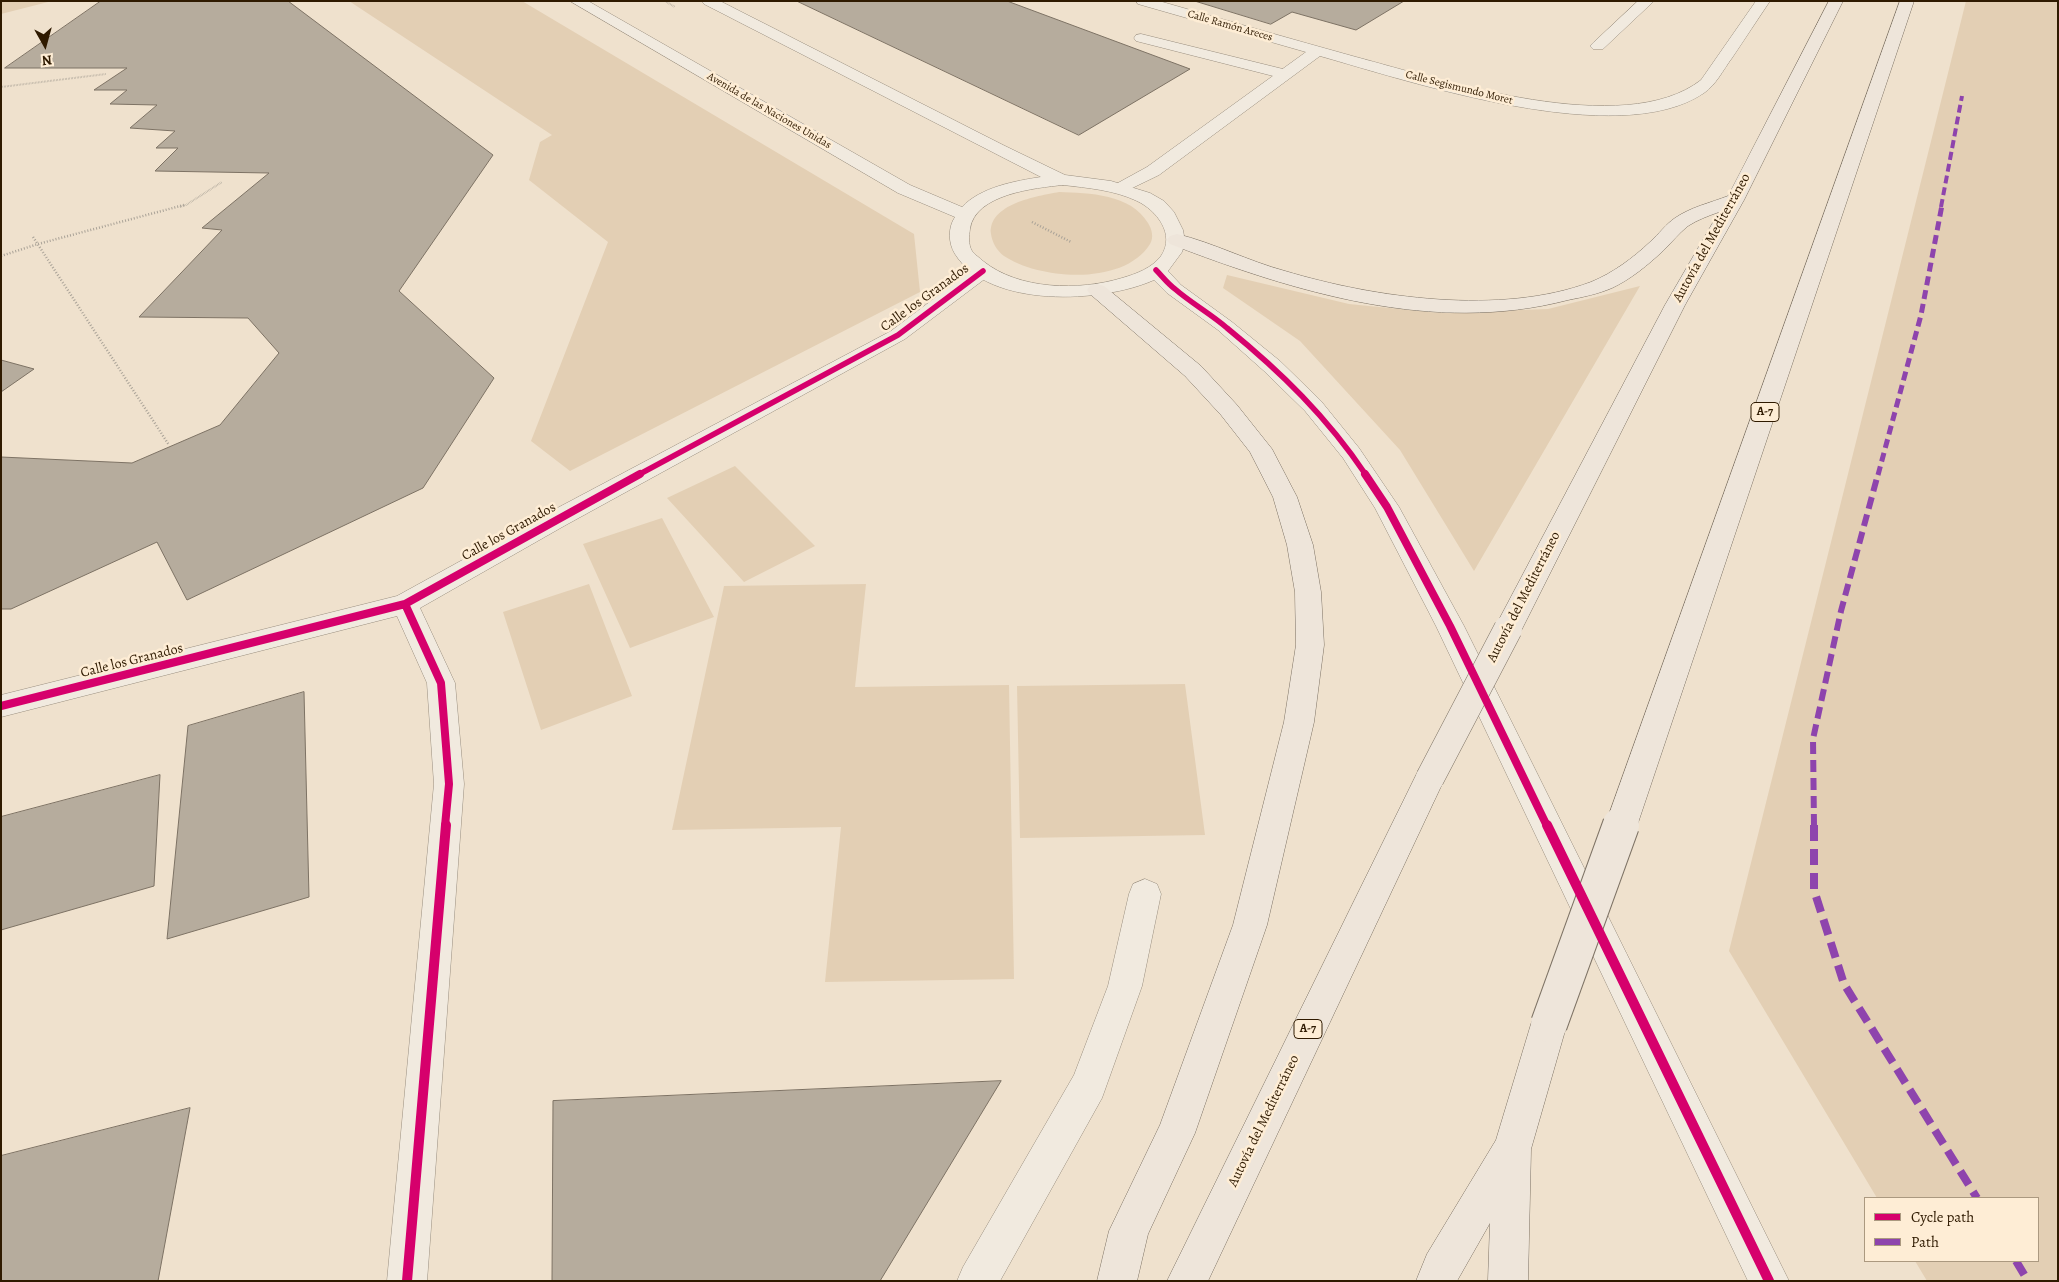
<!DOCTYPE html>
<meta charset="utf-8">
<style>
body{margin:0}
#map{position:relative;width:2059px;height:1282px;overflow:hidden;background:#efe1cd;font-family:Alegreya,serif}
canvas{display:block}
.frame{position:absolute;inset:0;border:2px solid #2f1a00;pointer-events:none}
.legend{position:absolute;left:1864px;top:1197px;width:175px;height:65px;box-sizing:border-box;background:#feedd5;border:1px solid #ab9980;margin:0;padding:6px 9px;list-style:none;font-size:15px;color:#2f1a00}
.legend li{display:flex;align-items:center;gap:10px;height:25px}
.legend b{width:25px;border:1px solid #ab9980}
.north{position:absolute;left:20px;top:20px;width:50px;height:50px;-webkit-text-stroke:4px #feedd5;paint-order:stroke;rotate:173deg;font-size:14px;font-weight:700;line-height:20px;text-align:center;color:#2f1a00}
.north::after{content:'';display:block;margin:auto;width:18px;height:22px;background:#2f1a00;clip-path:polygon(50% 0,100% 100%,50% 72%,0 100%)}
</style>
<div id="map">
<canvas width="2059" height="1282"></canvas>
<div class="frame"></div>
<ul class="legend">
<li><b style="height:6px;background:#d6006c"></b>Cycle path</li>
<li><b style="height:6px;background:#8e44ad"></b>Path</li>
</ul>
<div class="north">N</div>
</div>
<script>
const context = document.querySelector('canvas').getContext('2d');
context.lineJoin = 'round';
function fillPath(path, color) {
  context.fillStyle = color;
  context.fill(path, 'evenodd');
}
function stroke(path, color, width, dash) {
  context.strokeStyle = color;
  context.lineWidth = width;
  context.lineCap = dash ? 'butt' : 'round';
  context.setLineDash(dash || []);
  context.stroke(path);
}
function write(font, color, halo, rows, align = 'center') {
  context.font = font + ' Alegreya,serif';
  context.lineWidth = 5;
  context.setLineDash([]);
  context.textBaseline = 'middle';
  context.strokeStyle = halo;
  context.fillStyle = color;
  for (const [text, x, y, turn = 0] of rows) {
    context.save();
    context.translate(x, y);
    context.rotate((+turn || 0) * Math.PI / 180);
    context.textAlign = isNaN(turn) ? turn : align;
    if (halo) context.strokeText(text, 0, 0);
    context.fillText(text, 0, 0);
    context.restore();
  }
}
fillPath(new Path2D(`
 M1,1H52L1,14Z
 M349,1H522L914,234L920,292L570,471L531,441L608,242L529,180L540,142L552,135Z
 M1966,1H2058V1281H1927L1915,1261H2038V1198H1877L1729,951Z
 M1059,192C1089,193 1131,194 1148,223C1152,229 1154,238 1150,244C1124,286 1040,280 1004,256C997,251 992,242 991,234C988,204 1037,196 1059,192Z
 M1227,275L1349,304L1439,313L1548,309L1640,286L1474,571L1400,450L1300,341L1223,288Z
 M735,466L815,546L744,582L667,498Z
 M662,518L714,617L630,648L583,544Z
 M589,584L632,696L541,730L503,612Z
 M866,584L855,687L1009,685L1014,979L825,982L841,827L672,830L724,586Z
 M1185,684L1205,835L1020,838L1017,686Z`), '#e3cfb4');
const building = new Path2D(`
 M101,1H288L493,155L399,291L494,378L423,488L187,600L157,542L11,609H1V457L132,463L220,425L279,353L248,318L139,317L222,230L202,228L269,173L155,171L178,148H156L175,131L130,128L157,105L110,104L127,90H94L127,68H5Z
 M797,1H1007L1190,69L1079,135Z
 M1195,1H1404L1356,30L1292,12L1271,24Z
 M1,360L34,369L1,392Z
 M304,692L309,897L167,939L188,726Z
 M160,775L154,886L1,930V817Z
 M1001,1081L880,1281H552L553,1101Z
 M190,1108L158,1281H1V1156Z`);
fillPath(building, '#b6ac9d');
stroke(building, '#7d7264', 1);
const service = new Path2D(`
 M1638,1H1654L1603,49H1593L1590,46L1593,43Z
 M1141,34L1291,71L1293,74L1291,77L1285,79L1136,41L1134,38L1136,35Z
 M1145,879L1157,884L1161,894L1142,986L1102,1098L1000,1281H957L963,1267L1074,1075L1108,986L1129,894L1133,884Z`);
const minor = new Path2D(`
 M1136,1H1159C1225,20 1291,39 1356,57C1443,80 1624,140 1701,80L1756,1H1770C1757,20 1745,39 1732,58C1723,70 1716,85 1704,93C1619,151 1412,82 1320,56L1159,175L1122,193L1116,192L1113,188L1116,184L1147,167L1306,52L1138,4Z
 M983,265L990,267L993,271L990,275L905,339L564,526L420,608L455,683L464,784L427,1281H387L434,784L427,683L397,616L1,717V695L397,596L546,514L891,331L976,267Z`);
const tertiary = new Path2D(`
 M570,1H588L910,185L962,207C981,187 1015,181 1041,177L704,4L702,1H720L1003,145L1065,175L1111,181L1150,193L1164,201L1174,212L1183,230L1185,242L1182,252L1168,271L1181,285L1232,322L1280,361L1321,401L1359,448L1399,507L1464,626L1789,1281H1748L1436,626L1375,508L1343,458L1305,411L1264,371L1218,330L1167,293L1154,280C1103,303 989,309 955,254C948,243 948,227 955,217L898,193ZM1063,185C1088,188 1114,190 1137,201C1156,210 1176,234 1161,256C1152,268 1136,274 1122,278C1079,291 1019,290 983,261C980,258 975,255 972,251C968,244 969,236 970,229C975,194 1035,188 1063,185Z`);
const trunk = new Path2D(`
 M1829,1H1843L1744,200L1685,305L1522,629L1518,636L1508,639L1498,636L1494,629L1665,305L1719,212C1708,216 1697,220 1688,226C1679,233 1672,242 1664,250C1648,265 1631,279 1612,288C1598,294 1583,297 1568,300C1434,335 1295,292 1170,244L1167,240L1170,236L1177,234C1214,243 1248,261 1285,271C1375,298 1501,316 1591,282C1613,273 1633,258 1650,242C1659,234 1666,224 1675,218C1691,207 1710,203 1728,196Z
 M1900,1H1914L1638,823L1633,832L1622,836L1611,832L1606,823Z
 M1097,284L1104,286L1201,366L1237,405L1272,449L1297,497L1313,545L1321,592L1324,645L1314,722L1267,925L1195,1133L1148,1234L1137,1281H1097L1109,1231L1160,1125L1233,925L1284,722L1296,645L1295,592L1287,545L1273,497L1250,452L1221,415L1185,376L1090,294L1087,290L1090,286Z
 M1430,766L1441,769L1445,778L1208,1281H1167L1419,769Z
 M1549,1007L1562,1012L1567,1024L1531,1149L1528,1281H1488L1490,1223L1457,1281H1416L1427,1254L1496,1140L1531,1024L1536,1012Z`);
stroke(service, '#998e7f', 1);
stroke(minor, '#998e7f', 1);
stroke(tertiary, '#998e7f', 1);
stroke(trunk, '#7d7264', 1);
stroke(new Path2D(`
 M665,1L675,7
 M1,87L106,74
 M180,207L186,205L222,182`), '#a9a297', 2, [0.5, 1]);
stroke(new Path2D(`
 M1032,222L1071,242
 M33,237L169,445
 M1,256L38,244L184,205`), '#a9a297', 2.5, [1, 2]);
fillPath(service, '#f1eadf');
fillPath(minor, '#f1eadf');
fillPath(tertiary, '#f1eadf');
fillPath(trunk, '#eee5da');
const trunkBridgeFar1 = new Path2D(`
 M1430,778L1508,629
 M1621,826L1622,823`);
const trunkBridge = new Path2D(`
 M1549,1024L1621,825`);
stroke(trunkBridgeFar1, '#7d7264', 29, []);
stroke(trunkBridge, '#7d7264', 38, []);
stroke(trunkBridgeFar1, '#eee5da', 28);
stroke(trunkBridge, '#eee5da', 36);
stroke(new Path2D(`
 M1941,207L1962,96`), '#8e44ad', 4, [8, 4]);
stroke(new Path2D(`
 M1878,475L1921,315L1942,205`), '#8e44ad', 5, [9, 5]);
stroke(new Path2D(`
 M1814,826L1813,739L1841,611L1878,474`), '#8e44ad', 6, [12, 6]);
stroke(new Path2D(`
 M1814,825V890L1844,984L1977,1198
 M2016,1261L2028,1281`), '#8e44ad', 8, [16, 8]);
stroke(new Path2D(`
 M1156,270C1162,276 1168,284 1175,289C1191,303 1211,314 1227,328C1281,372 1327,417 1366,475
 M638,475L898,335L983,271`), '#d6006c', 5.5);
stroke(new Path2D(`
 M1365,474L1387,507L1450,626L1547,826
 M405,604L441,683L449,784L445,826
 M1,706L405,604L640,474`), '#d6006c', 8);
stroke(new Path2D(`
 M1547,825L1769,1281
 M407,1281L446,825`), '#d6006c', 10);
write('11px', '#2f1a00', '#feedd5', [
 ["Calle Ramón Areces",1230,26,16],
 ["Calle Segismundo Moret",1459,88,14],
 ["Avenida de las Naciones Unidas",769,111,30]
]);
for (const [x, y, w] of [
 [1765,412,28],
 [1308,1029,28]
]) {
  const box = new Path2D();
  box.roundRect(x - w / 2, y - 9.5, w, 19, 4);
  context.fillStyle = '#feedd5';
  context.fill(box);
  stroke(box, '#2f1a00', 1);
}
write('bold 12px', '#2f1a00', null, [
 ["A-7",1765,412],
 ["A-7",1308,1029]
]);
write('14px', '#2f1a00', '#feedd5', [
 ["Autovía del Mediterráneo",1712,238,-61],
 ["Calle los Granados",925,298,-36],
 ["Calle los Granados",509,532,-29],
 ["Autovía del Mediterráneo",1524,597,-63],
 ["Calle los Granados",132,661,-14],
 ["Autovía del Mediterráneo",1264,1121,-64]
]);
</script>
